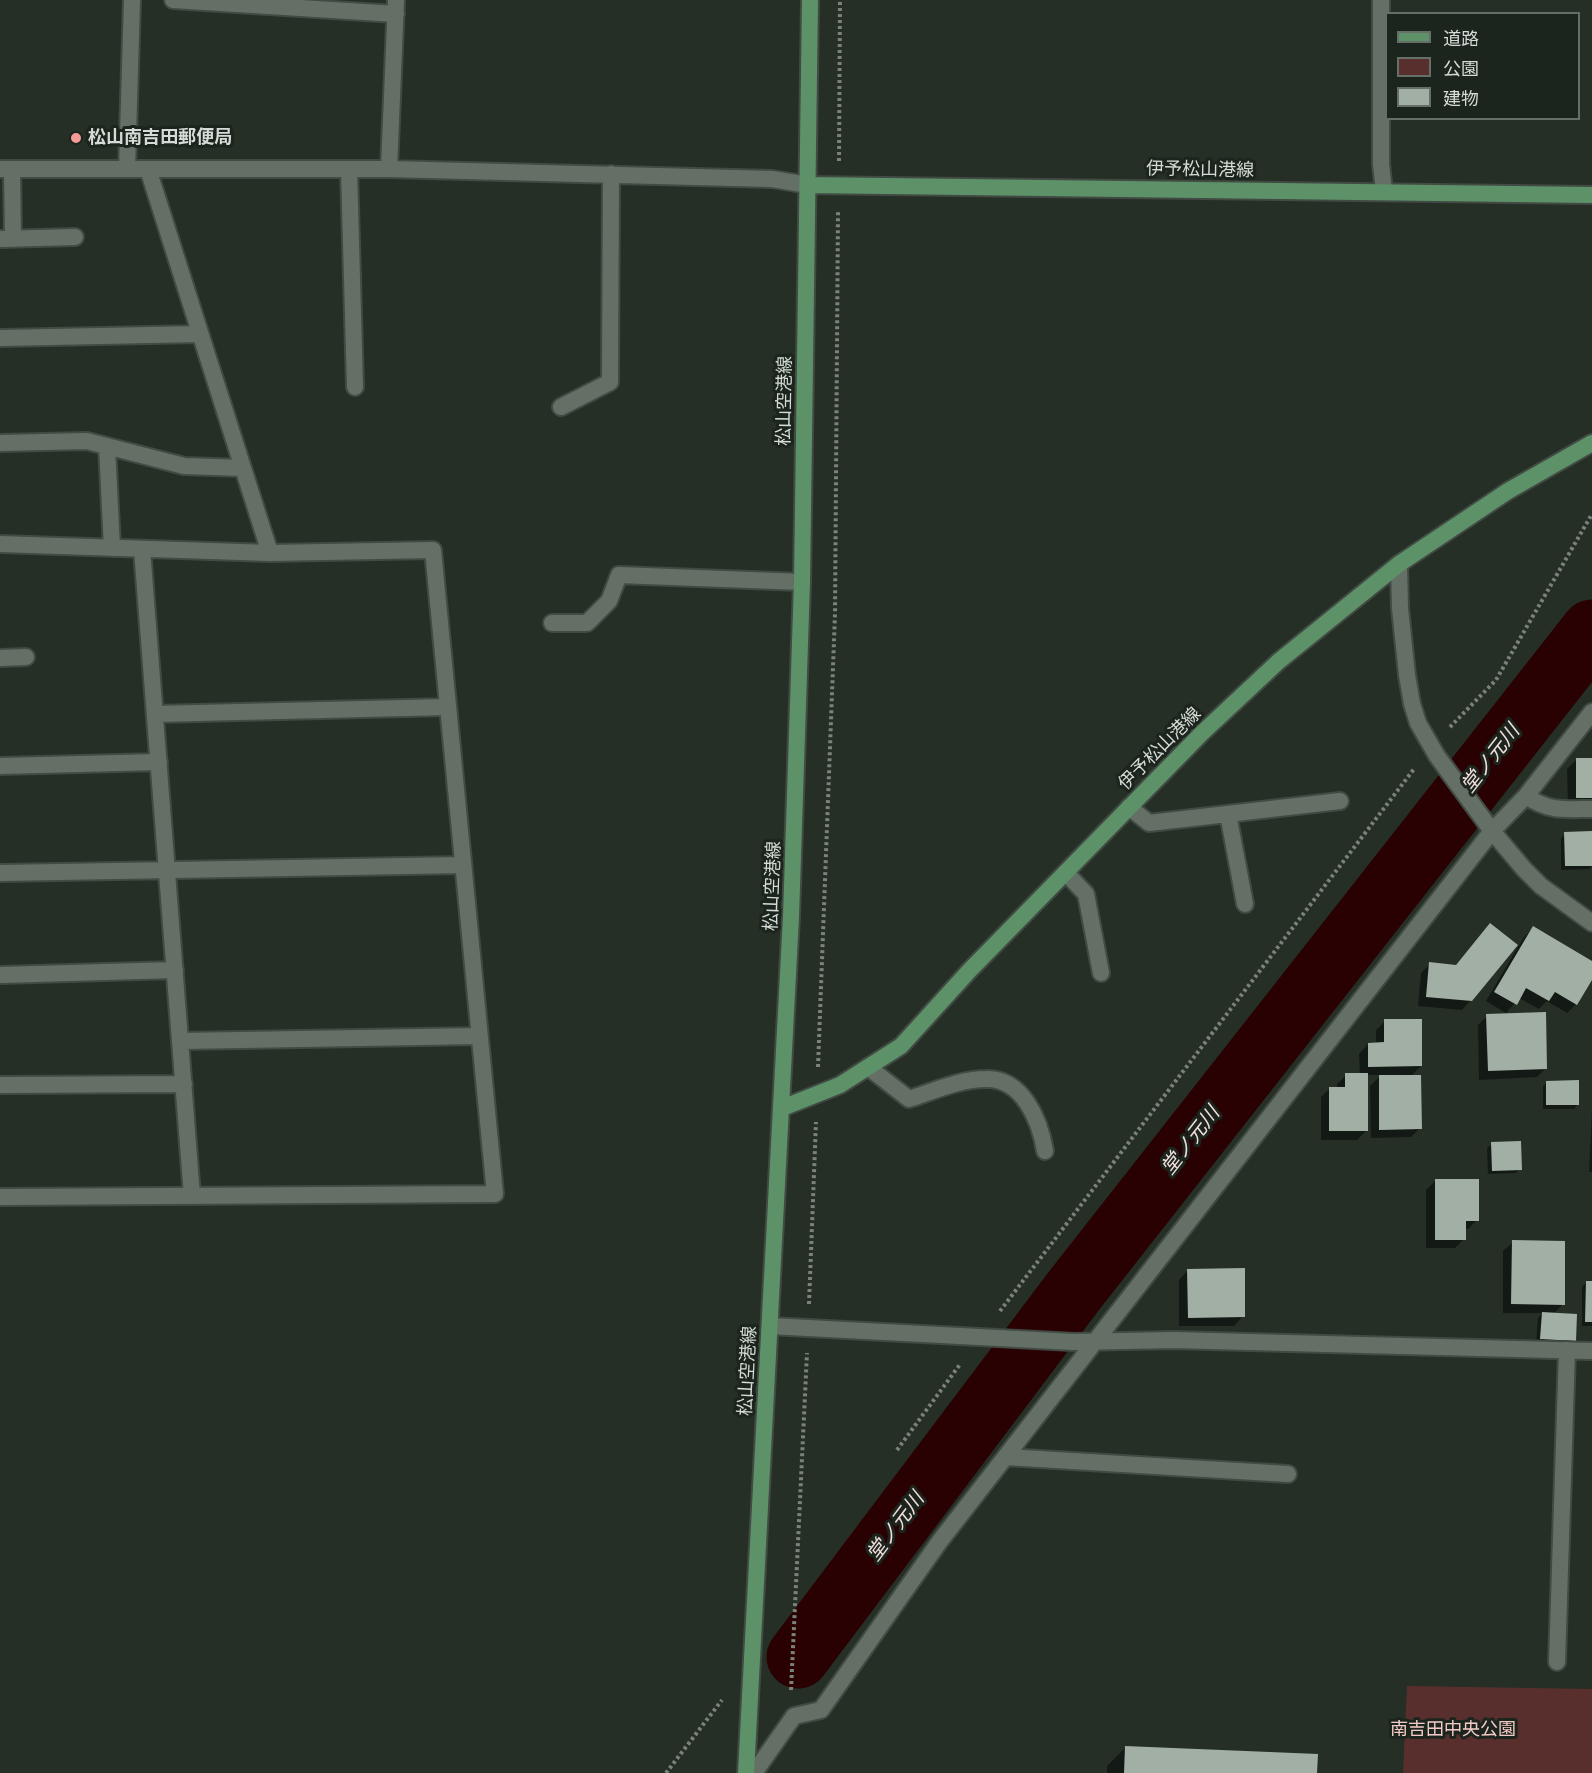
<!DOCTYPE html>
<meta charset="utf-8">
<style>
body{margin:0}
#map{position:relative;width:1592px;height:1773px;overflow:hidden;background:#252f26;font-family:"Open Sans","Noto Sans JP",sans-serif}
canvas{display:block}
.legend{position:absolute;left:1385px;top:12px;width:195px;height:108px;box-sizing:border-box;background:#1b251d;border:2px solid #656e67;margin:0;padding:8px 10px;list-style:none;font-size:18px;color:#d5dbd6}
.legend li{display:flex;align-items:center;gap:12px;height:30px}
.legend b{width:30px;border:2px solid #656e67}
</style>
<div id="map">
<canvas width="1592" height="1773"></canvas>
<ul class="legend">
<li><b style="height:8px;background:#5d9268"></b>道路</li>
<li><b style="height:16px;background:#582f2d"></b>公園</li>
<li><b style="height:16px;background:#a2afa4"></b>建物</li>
</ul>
</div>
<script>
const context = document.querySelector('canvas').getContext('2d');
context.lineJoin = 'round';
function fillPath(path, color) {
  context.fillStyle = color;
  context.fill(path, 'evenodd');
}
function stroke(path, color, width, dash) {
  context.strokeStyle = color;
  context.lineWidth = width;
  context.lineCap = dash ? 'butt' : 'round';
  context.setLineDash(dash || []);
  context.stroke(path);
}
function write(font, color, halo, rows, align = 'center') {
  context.font = font + ' "Open Sans","Noto Sans JP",sans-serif';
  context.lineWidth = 6;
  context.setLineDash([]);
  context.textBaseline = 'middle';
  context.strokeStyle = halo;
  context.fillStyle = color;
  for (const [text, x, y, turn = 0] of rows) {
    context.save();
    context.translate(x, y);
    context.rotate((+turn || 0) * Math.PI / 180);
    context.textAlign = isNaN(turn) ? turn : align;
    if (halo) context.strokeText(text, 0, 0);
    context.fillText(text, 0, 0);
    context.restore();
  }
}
fillPath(new Path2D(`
 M1407,1686L1592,1689V1773H1403Z`), '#582f2d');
fillPath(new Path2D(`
 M1592,759V806L1568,807L1567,769L1576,760Z
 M1592,833V866L1589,869L1561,870V838L1565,834Z
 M1490,925L1471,1000L1462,1010L1418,1006L1421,973L1430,964L1455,966Z
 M1533,928L1592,963V977L1576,1004L1567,1013L1547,1001L1539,1009L1519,998L1506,1013L1486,1001L1524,937Z
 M1487,1016L1546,1068L1537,1077L1479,1080L1478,1025Z
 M1385,1021L1421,1066L1410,1077L1420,1128L1411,1137L1371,1138L1370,1086L1381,1075H1367L1366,1131L1357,1140H1321V1097L1330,1088H1337V1084L1346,1075H1360L1359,1054L1368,1044H1376V1030Z
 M1547,1082L1578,1104L1574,1109H1543V1086Z
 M1592,1110V1172H1589Z
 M1492,1144L1520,1169L1516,1173L1488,1174L1487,1148Z
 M1435,1181L1477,1220L1468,1229H1464V1239L1455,1248H1426V1190Z
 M1513,1242L1563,1304L1553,1314L1574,1341L1570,1345L1536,1343L1538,1318L1542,1313H1503V1251Z
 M1188,1270L1243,1316L1234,1326H1179V1280Z
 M1586,1283H1592V1326H1582V1287Z
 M1126,1747L1316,1773H1107V1766Z`), '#0007');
stroke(new Path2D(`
 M798,1657L1073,1292L1592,631`), '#2a0103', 63);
fillPath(new Path2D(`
 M1576,758H1592V798H1576Z
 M1592,831V866H1565L1564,832Z
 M1490,923L1518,945L1472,1001L1426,997L1429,962L1456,965Z
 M1533,926L1592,961V980L1577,1005L1555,992L1549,1001L1526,988L1517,1005L1494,992Z
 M1546,1012L1547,1069L1488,1071L1486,1014Z
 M1384,1019H1422V1066L1368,1067V1043L1384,1042Z
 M1345,1073H1368V1131H1329V1087H1345Z
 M1379,1075H1421L1422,1129L1379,1130Z
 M1579,1080V1105H1546V1081Z
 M1521,1141L1522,1170L1492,1171L1491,1142Z
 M1435,1179H1479V1221H1466V1240H1435Z
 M1512,1240L1565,1241V1305L1511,1304Z
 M1245,1268V1317L1188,1318L1187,1269Z
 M1586,1281H1592V1322H1585Z
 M1542,1312L1577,1314L1576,1341L1540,1339Z
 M1125,1746L1318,1754L1317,1773H1124Z`), '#a2afa4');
const minor = new Path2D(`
 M173,0L396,14
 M1381,0V164L1384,191
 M0,169H389L772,179L808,185
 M12,169L13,239
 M127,169L132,0
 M148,169L270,553
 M349,169L355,387
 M389,169L396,0
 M0,239L75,237
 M0,338L200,334
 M561,407L610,382L611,174
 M0,443L87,441L184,466L243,468
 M107,446L112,548
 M0,544L270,553L433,550L495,1194L0,1197
 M142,549L192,1196
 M1399,564L1400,608L1407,675L1412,704L1418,723L1437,756L1492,831L1524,869L1541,886L1592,923
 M552,623H587L609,601L619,575L802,582
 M0,658L26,657
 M155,714L448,707
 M0,766L159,762
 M1526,796C1549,812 1566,809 1592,809
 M1129,807L1149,823L1340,801
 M1228,814L1245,904
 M0,873L463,865
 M1066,873L1086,894L1101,973
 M0,975L175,970
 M181,1041L479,1036
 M868,1067L909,1099C934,1091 960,1079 986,1079C1023,1078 1040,1121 1045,1151
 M0,1085L184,1084
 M770,1326L1074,1342L1173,1340L1592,1351
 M1006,1457L1288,1474
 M1557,1662L1567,1350
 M754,1773L794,1716L821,1710L940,1541L1492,831L1526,796L1592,712`);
const primary = new Path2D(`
 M808,185L1592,195
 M782,1108L840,1085L901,1046L969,971L1202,733L1279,661L1399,564L1508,491L1592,443
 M746,1773L791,917L802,582L810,0`);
stroke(minor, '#414a43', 20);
stroke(primary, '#414a43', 20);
stroke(new Path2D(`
 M839,161L840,0
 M1450,727L1496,680L1592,514
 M818,1067L835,614L838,211
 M809,1304L816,1122
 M1000,1311L1414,769
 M897,1450L961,1363
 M791,1690L807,1353
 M666,1773L722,1700`), '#7a827b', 4, [3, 3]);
stroke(minor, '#647066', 16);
stroke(primary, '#5d9268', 16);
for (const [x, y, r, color] of [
 [76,138,6,"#f59b97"]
]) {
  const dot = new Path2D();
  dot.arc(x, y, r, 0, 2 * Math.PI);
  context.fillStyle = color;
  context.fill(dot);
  stroke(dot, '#1b251d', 2);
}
write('bold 18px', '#d5dbd6', '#1b251d', [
 ["松山南吉田郵便局",88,138]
], 'left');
write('18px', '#d5dbd6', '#1b251d', [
 ["伊予松山港線",1200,170,1],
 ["松山空港線",785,401,-89],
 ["伊予松山港線",1160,749,-45],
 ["松山空港線",773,886,-88],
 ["松山空港線",748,1371,-87]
]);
write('18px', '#f2c9c5', '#1b251d', [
 ["南吉田中央公園",1453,1730]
]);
write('italic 20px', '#f3dedc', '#1b251d', [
 ["堂ノ元川",1491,759,-52],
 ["堂ノ元川",1191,1141,-52],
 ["堂ノ元川",896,1527,-53]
]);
</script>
